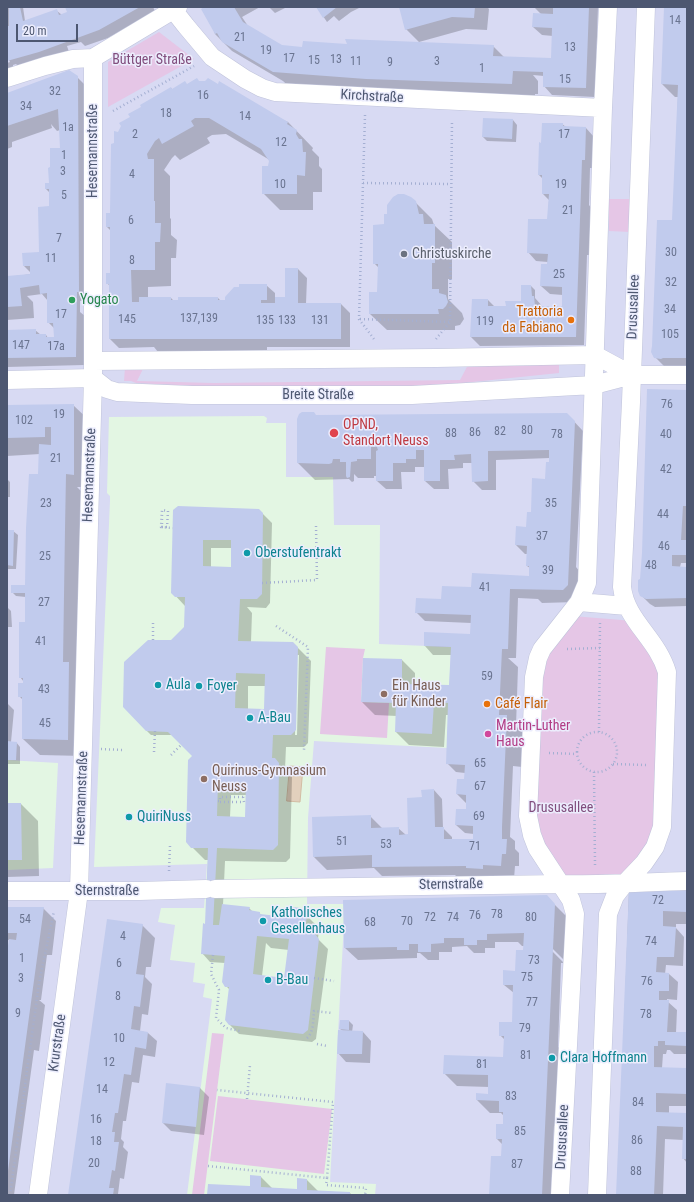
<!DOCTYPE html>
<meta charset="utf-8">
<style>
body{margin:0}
#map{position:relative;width:694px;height:1202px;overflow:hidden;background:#e6e7fa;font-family:"Roboto Condensed",sans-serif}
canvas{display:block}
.frame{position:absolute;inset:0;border:8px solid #4d5771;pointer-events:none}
.scale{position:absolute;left:16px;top:24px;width:62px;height:18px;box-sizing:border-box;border:2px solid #4d5771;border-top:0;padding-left:5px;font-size:12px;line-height:14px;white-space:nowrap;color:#4d5771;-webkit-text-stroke:3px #ecedfd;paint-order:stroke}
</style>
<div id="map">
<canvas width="694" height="1202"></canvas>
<div class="frame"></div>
<div class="scale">20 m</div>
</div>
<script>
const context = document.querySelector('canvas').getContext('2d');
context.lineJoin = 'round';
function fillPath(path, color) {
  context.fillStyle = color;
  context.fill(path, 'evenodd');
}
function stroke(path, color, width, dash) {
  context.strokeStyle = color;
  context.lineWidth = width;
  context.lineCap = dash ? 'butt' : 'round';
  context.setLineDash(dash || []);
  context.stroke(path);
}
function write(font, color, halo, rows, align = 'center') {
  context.font = font + ' "Roboto Condensed",sans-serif';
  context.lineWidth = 3;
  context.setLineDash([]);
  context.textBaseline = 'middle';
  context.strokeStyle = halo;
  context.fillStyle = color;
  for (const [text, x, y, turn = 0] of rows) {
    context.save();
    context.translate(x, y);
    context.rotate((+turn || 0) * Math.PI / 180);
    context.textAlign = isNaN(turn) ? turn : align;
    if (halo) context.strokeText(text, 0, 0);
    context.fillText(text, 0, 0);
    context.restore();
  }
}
fillPath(new Path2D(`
 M7,7H687V1195H7Z`), '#d8daf3');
fillPath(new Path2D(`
 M264,416L267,418L266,423H286V477H333L334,525H380L379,644L451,647L447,748L314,741L308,818L307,904H345L330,1182L376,1184L375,1195H187L212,999L203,997L205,984L193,982L195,963L170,960L175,925L158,922L161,908H204L207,864L94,867L110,501V496L107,493L109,417Z
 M7,760L58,763L53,868L7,870Z`), '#e3f6e3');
fillPath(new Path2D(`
 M159,32L194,59L108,107V62Z
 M609,199H631L630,232L609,231Z
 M468,365H559V373L424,387H215L136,383L131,381H124L125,367H144L137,381L214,383L460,380Z
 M572,616L634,621L662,664L661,826L624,878L563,879L533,835L536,676Z
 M326,647L365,649L363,658L361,702L389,703L387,738L320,734Z
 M212,1033L224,1034L204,1195H192Z
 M218,1096L332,1109L324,1174L210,1161Z`), '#e5c6e6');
const water = new Path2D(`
 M290,766L303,767L300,802L287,801Z`);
fillPath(water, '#e2d0bd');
stroke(water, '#d3bda4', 1);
fillPath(new Path2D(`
 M7,7H23L25,21L57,11L62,15L68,13L66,7H153L155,11L108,38L85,46L81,42L67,46L69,52L20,68L16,64L13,65V71L7,73V63L10,62L9,60H7Z
 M206,7H260L242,17L248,26L283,47L303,48L349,46H493L505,58L552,59L553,36L542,35L533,27L541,14L534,7H598L595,97L552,95L544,86V76L533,75L538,81V94H535V106L297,94L283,81L232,51L215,34Z
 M269,7H287L275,13Z
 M317,7H361L351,12L339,21L334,16L327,22Z
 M400,7H487L489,9L487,30L466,29L419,42L406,29Z
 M665,7H687V366H664L655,357L673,221L678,97H675L662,84Z
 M77,77L94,94L88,300L80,301V312L85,316L84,365L7,367V330H35L41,335H46L48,338H55V329L48,322V301L42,294L27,296L33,302L34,318L7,320V277L32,274L24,266L42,253L52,207L50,193L46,189L50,184L61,149L60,130L57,131L51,124L52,128L12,142V147L7,149V94Z
 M200,82L288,122L313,148L312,150L319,157V166L322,169V192H313V210H280L263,193L269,167L270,161L268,159L226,134L212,135L207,138L210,143L180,160L175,155L172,158L164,170L170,176V218L171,219V235L177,240L176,258H171V286L148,287V298H171L174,301L218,298L221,301H226L266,285L275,293V298H286L298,269L307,278L306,304H341L350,313V347H267V351L158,352L154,347L119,348L110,339V286L107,283L111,274V231L107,227L111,214L115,144L118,133L131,117L171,88L173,90Z
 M513,120L517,125L516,142L487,141L483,137Z
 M562,124L566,127L586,128L594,137L593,168H590L589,205L593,210L591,255H587L584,345L480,346L471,337L473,300H488L495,307H507L522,302L531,286L535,290V298L543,307H563V295L550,294L541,286L548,262L536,261L528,252L548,221L549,200L543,194V179L539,175L542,144Z
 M415,202L432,219L434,225L452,242V279H448V299L462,313L464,319L460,325L455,326V330H387L370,314L378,293L379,268L374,263L385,225Z
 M687,391V563H681L680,567L687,568V606L655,607L650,604L641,595V579Z
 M73,405L90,421L87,487H77L82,492L84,756L40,755L23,739V700L19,696L24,682L20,677L26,623V597L16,596L12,592L26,586L41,475L40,454L7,456V407Z
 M567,414L583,431L576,567L580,572L576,602L542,603L538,599L518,598L516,658H508L518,667L516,726L523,733L522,767L513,766L510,837L515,841V849L519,853V866H515L514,879H459L455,875L382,876L374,868L327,870L314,857L370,816L383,829L398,828L406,835H409L423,798L434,790L442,799L443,828L452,837V840H474V834L465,833L456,825L467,811L466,803L457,794L465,780V773L456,772L447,763L449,715H446L444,747L409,745L396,732L397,716L375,715L362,702L364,659L402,660L415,673V685L450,688L452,655H433L425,646V633L471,635V623L425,621L416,612L472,588L530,578V568L527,566L528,554H525L516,545L527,528L532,513L546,480L550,463V458L496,460V490H482L473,481L472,463H463V468L448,469L449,489H434L425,481V467H415V472H401L402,489H386L377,481V476H374V478H358L354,474V481L352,482L349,479L315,480L298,463L316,416Z
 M7,479L10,482V497H7Z
 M259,510L272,523L270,603L266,608L247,607L252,613L251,642L293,643L311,661L308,743L304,747H286L285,769L292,777L290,858L286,862L225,861L223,905L249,908L253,912L259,913L262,915L287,918L300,909L319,928L318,939L328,949L316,1039L312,1042L239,1034L230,1025V990L226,986L225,963L210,962L202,953L206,925L208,860H205L187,842L194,756L173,735H151L146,730L171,641L185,627V606L172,592L174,511ZM211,548H232L231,568L211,567ZM297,655H299L297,735H295ZM248,686H266L265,710L248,709ZM231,795H246V818L230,817ZM266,943L271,948L289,950L285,979L262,976Z
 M7,531H13L18,535L16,569H7V572Z
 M7,607L11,611L12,627H7Z
 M7,703L14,710L11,742H16L20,747V764H7Z
 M7,804H21L38,821L39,876L7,877Z
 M629,890L687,891V924H676V928L684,937L683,966L666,965L665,974H669L678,982L677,1000L667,999V1001L677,1010L676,1033H687V1054H674L670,1050H667L666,1054H663L662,1068L686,1069L687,1070V1106H669V1113L687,1114V1163L683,1158V1140L665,1139L663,1195H618Z
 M546,896L568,918L566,962L552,948V951L564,963H561L558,1047L563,1051L558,1126H554L551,1195H490L502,1157L503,1145L497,1139L504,1126V1116L501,1113H490L477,1100V1094L489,1095V1087L457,1086L444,1073L504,1058L505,1040L500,1035L513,1023L514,993L504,985L516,972L526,951L524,946H522L518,942H495V948H485V953H474L467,946L452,947V952H439V960H428L420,953H417V958L358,960L345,948Z
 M7,908H43L56,921L52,955H47L41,1000H39L45,1005L39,1051L34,1050L14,1195H7V953H8L10,941L7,939Z
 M142,925L155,938L151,967H146L145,977L152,984L148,1015L142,1014L140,1031L148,1033L157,1041L155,1057L143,1055L139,1083L132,1082L126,1121H123L121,1139L124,1142L123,1147L128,1152L124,1179L120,1178L118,1194L119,1195H69Z
 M349,1021L353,1025L352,1032H363L371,1041L370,1063L346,1062L338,1053L343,1031L340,1029Z
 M167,1084L200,1088L209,1097L204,1135L171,1131L163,1123Z
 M261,1177L272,1188L298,1190L307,1180L318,1191L350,1193L352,1195H208L251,1187Z`), '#0003');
fillPath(new Path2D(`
 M9,7H20L23,21L57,9L59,15L67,12L65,7H140L99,30L39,52L7,61V26H9Z
 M204,7H234L243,22L282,45L302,47L303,41L347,44L345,39L494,45L493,56L551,58L552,28L532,27L533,13L553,14V7H589L586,88L543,87V72L513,71L512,84L366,79L273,72L222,42L217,33L215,34L201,9Z
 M316,7H337L323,18Z
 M399,7H475L474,18L452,17L405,30Z
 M664,7H687V358H663L661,359L654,358L651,352L652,346L657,220H672L678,85L661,84Z
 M69,70L78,76L79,292H77L76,357L7,358V330L36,329V334H46V337H54L53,323H47V293L40,294L39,285L20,288L22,306L7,307V276L30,274V266H23L22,253L39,252L38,207L49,206V189H45V183H49L48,168L50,167V148H60L58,109L7,126V93Z
 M197,78L199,81H205L208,78L218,84L219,81L288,122L287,124L297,130L296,134L299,139H302L303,152H306L305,176L297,175V194H262V166H268L269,161L261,149L209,118H195L191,121L194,126L162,144L159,138L155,141L147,154L148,159H154V201H155V223H161L160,242H155V270H131L132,302H139V297H171V300H178V297H218V300H225V297L234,287H239V284H267V300H261V303H275V297H285V268H298V303H341V339H109V284H106V273H110V227H106V213H110L111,144L114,143V131L118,132L121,126L119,123L130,117L128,114L141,107L140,105L171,87L172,89L185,81L187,84Z
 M483,118L513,119L512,139L482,137Z
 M542,123H563V126L586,127L585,160H582L576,337H470L472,299H488V306H506L505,301H521V285H531L532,296H534L535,306H562V287L540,286L541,264H547L548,254L527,253L528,219H547L549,194H542V175H538L539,142L541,143Z
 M398,194H404L411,197L416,201L419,214H423L424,224H435V263H432V289H439V293L446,295L448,302L446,306L443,309H438L439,314H369V292H377L378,264H373V225L384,224V214H387V205L393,197Z
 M647,389L687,390V506H683L681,540H687V555H672V566L687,567V598L646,599L640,596L638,591V580L640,579L642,553Z
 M74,404V475L66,474L65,529L63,662H69L68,740L22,739V697H18V683H23V678H19V622H25V593H11V585H25L26,528L29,474H38L39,444L51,445V427H45V437L7,438V405Z
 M302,412H314L316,415L567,413L575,421L568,585L563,590L510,589L508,649H502L499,715H507L502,827V839H507L506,854H502L501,866L483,865V869L466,868V866L372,867V855L313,857L312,817L371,815V828L399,827V835L408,834L407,798L422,797L421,790L434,789L435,827H444V839H473V826L455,825L456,809H466V795L456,794L457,779H464L465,765L446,764L448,703L434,702L432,734L395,732L396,703L361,702L363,658L402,659V684L449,685L451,647L424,646V632L470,634L471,615L415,613L416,598L441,599L442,586L471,587L472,573L529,576V566H526L527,546L515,545L516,526L526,527L527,512H531L532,478L545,479L546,462H549V450L488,451V481L472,482L471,454L454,455L455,460H440V481H424V450H416V459H406V463H393V481H376V451L378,450L377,447H371V459H357V461L351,462L350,477L347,478L346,476V462H340V459H333L332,463L329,464L297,463V419L299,414Z
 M178,506L259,509L263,513L262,594L257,599H240L238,641L293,642L298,647L296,730L291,735H273L272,758H275L279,763L278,845L273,850L217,848L213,925H219L222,904L250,907L249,910L260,912V914L286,917V913L293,907L301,908L307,914L305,933L315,934L319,939L308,1030L303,1034L229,1025L225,1020L229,987H225L222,982L225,956L201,954L203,923L205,924L208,848H191L186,842L188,760L192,756L168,732L146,731L123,707L124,662L148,640H171L184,627L185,597H175L171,593L173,510ZM203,540H231V567L203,566ZM236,673L265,674L264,709L235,708ZM218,782L246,783L245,817L217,816ZM257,936L289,939L284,978L253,974Z
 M7,530H14L13,566L7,565Z
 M7,741L17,742L16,760H7Z
 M7,803H21L22,860H7Z
 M629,889L687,890V912L663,911V926L676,927L674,957H657L656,972L669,973V991H659V1000H669L667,1032H687V1046L665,1045V1041H658V1046H654V1067L686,1068L687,1094L656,1093V1112L687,1113V1159H682L683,1127L657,1126L654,1195H616Z
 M547,895L555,904L542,1195H489L491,1156H501L502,1139H496V1124H503V1112H499V1101L476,1100V1093L488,1094V1075L443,1074L444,1055L503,1057L504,1036H499V1022H512L513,985H503V970L515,971L516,950H523L524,933L487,934V940H477V945H464V938H444V943L431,944V952H418V944H409V950H397V947L344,948L343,900Z
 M7,907H44L8,1171L7,952L9,939L16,940L17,933H7Z
 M107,919L143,924L136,974L144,975L140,1007L134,1006L131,1029L148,1032L146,1049L135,1047L131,1075L124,1074L118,1113H115L112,1132H115L114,1142H119L115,1171L112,1170L109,1188H114L113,1195H68Z
 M340,1020H349V1030L339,1029Z
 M338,1030L363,1031L362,1054H337Z
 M166,1083L200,1087L196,1127L162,1123Z
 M250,1175L261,1176V1187L297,1189V1178L307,1179V1190L350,1192V1195H207L208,1184L250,1186Z`), '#c1cbed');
const street = new Path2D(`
 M171,7L186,26L212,57L245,79L262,88L275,92L603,108
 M7,78L45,66L73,59L93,58L178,7
 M93,361L436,358L595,355L632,375
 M7,380L93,378L107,389L117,392L192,395H412L594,385L632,375H687
 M579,602L627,606
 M215,889L561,884C603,885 645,882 687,881
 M7,891H139L206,889
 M38,1195L79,891L93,378V58
 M560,1195L575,914L571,900L537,848L532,835L528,816L534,677L538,658L542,649L579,602L587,583L603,108L608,7
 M597,1195L608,914L615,896L625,883L644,863L655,847L662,827L667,672C657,638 626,621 622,587L631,402L646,7`);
stroke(street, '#c0c4db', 19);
stroke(new Path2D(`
 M113,111L194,66
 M365,115L359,319L374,339
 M363,183L451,184
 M360,319L450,322
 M436,339L450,322L452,120
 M162,511V527H167L168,511L162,510L161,527L173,528
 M262,583L317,580L316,526
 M276,626L308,647L304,750
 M153,640V621
 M567,649L600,648
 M599,732L600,622
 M577 752a20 20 0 1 1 40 0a20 20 0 1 1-40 0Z
 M101,749L122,750
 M154,752L155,731
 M549,753L577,754
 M171,755L181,745
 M613,764L646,765
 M594,772L595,865
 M218,801H220V797H246
 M220,802H244L243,797
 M169,871L170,846
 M274,916L275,906
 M213,955L211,974L219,990L216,1018L226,1028L240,1031
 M314,978L334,981
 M307,1038C314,1032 313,1020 314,1011L332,1013
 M317,1044L327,1046
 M247,1099L250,1065
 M208,1166L327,1178L333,1102L217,1090
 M327,1178L326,1185L366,1188L365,1195
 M10,1195L39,983L54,911`), '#a4afd2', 2.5, [1, 3]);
stroke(street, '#fff', 18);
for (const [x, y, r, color] of [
 [404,254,4,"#6b7280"],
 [72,300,4,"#2e9e5b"],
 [571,320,4,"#e8710a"],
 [334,433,5,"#e0444e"],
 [247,553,4,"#0f9aa8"],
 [158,685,4,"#0f9aa8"],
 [199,686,4,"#0f9aa8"],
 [384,694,4,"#8d6e63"],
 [487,704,4,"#e8710a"],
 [250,718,4,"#0f9aa8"],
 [488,734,4,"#d1479c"],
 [204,779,4,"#8d6e63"],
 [129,817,4,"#0f9aa8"],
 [263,921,4,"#0f9aa8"],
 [268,980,4,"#0f9aa8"],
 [552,1058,4,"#0f9aa8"]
]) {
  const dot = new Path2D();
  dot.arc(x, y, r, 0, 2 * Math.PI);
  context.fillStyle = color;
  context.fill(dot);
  stroke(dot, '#ecedfd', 1.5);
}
write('12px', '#6a7490', null, [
 ["14",675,21],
 ["21",240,38],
 ["13",570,48],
 ["19",266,51],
 ["17",289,59],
 ["13",336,60],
 ["15",314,61],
 ["11",356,62],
 ["3",437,62],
 ["9",390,63],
 ["1",482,69],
 ["15",565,80],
 ["32",55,92],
 ["16",203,96],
 ["34",26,107],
 ["18",166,114],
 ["14",245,117],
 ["1a",68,128],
 ["2",135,135],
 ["17",564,135],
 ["12",281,143],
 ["1",64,156],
 ["3",63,172],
 ["4",132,175],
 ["10",280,185],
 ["19",561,185],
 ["5",64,196],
 ["21",568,211],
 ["6",131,221],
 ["7",59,239],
 ["30",671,253],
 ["11",51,259],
 ["8",132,261],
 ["25",559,275],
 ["32",671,283],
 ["34",670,310],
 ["17",61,315],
 ["137,139",199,319],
 ["145",127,320],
 ["135",265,321],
 ["133",287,321],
 ["131",320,321],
 ["119",485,322],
 ["105",670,335],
 ["147",21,346],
 ["17a",56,347],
 ["76",667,405],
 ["19",59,415],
 ["102",24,421],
 ["80",527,431],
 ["82",500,432],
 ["86",475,433],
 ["88",451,434],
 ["78",557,435],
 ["40",666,435],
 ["21",56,459],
 ["42",666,470],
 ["23",46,504],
 ["35",551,504],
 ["44",663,515],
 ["37",542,537],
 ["46",664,547],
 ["25",45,557],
 ["48",651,566],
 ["39",548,571],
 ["41",485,588],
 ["27",44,603],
 ["41",41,642],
 ["59",487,677],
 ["43",44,690],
 ["45",45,724],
 ["65",480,764],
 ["67",480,787],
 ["69",479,817],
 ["51",342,842],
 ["53",386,845],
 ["71",475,847],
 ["72",658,901],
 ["78",497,915],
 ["76",475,916],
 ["72",430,918],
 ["74",453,918],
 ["80",531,918],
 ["54",25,920],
 ["70",407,922],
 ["68",370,923],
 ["4",123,937],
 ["74",651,942],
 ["1",22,959],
 ["73",534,961],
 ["6",119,964],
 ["75",527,978],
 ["3",21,979],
 ["76",647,982],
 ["8",118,997],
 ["77",532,1003],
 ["9",18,1014],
 ["78",646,1015],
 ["79",525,1029],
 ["10",119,1039],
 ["81",526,1056],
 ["12",109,1063],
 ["81",482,1065],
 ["14",102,1090],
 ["83",511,1097],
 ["84",638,1103],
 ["16",96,1120],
 ["85",520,1132],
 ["86",637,1141],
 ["18",96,1142],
 ["20",94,1164],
 ["87",517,1165],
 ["88",636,1172]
]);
write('14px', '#814d7d', '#ecedfd', [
 ["Büttger Straße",152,60],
 ["Drususallee",561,808]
]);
write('14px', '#4d5771', '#ecedfd', [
 ["Kirchstraße",372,97,3],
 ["Hesemannstraße",93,151,-90],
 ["Drususallee",634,307,-88],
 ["Breite Straße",318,395],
 ["Hesemannstraße",90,475,-88],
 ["Hesemannstraße",82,798,-88],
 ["Sternstraße",451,885,-1],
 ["Sternstraße",107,891],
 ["Krurstraße",58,1043,-82],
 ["Drususallee",563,1137,-87]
]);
write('14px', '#5b616d', '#ecedfd', [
 ["Christuskirche",412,254]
], 'left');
write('14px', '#27864d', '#ecedfd', [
 ["Yogato",80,300]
], 'left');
write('14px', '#c56008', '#ecedfd', [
 ["Trattoria",563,312],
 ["da Fabiano",563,328],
 ["Café Flair",495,704,"left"]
], 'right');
write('14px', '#be3a42', '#ecedfd', [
 ["OPND,",343,425],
 ["Standort Neuss",343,441]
], 'left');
write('14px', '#0d838f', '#ecedfd', [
 ["Oberstufentrakt",255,553],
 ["Aula",166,685],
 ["Foyer",207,686],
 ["A-Bau",258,718],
 ["QuiriNuss",137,817],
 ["Katholisches",271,913],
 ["Gesellenhaus",271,929],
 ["B-Bau",276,980],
 ["Clara Hoffmann",560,1058]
], 'left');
write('14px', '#785e54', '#ecedfd', [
 ["Ein Haus",392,686],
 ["für Kinder",392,702],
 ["Quirinus-Gymnasium",212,771],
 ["Neuss",212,787]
], 'left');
write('14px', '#b23c85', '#ecedfd', [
 ["Martin-Luther",496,726],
 ["Haus",496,742]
], 'left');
</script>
